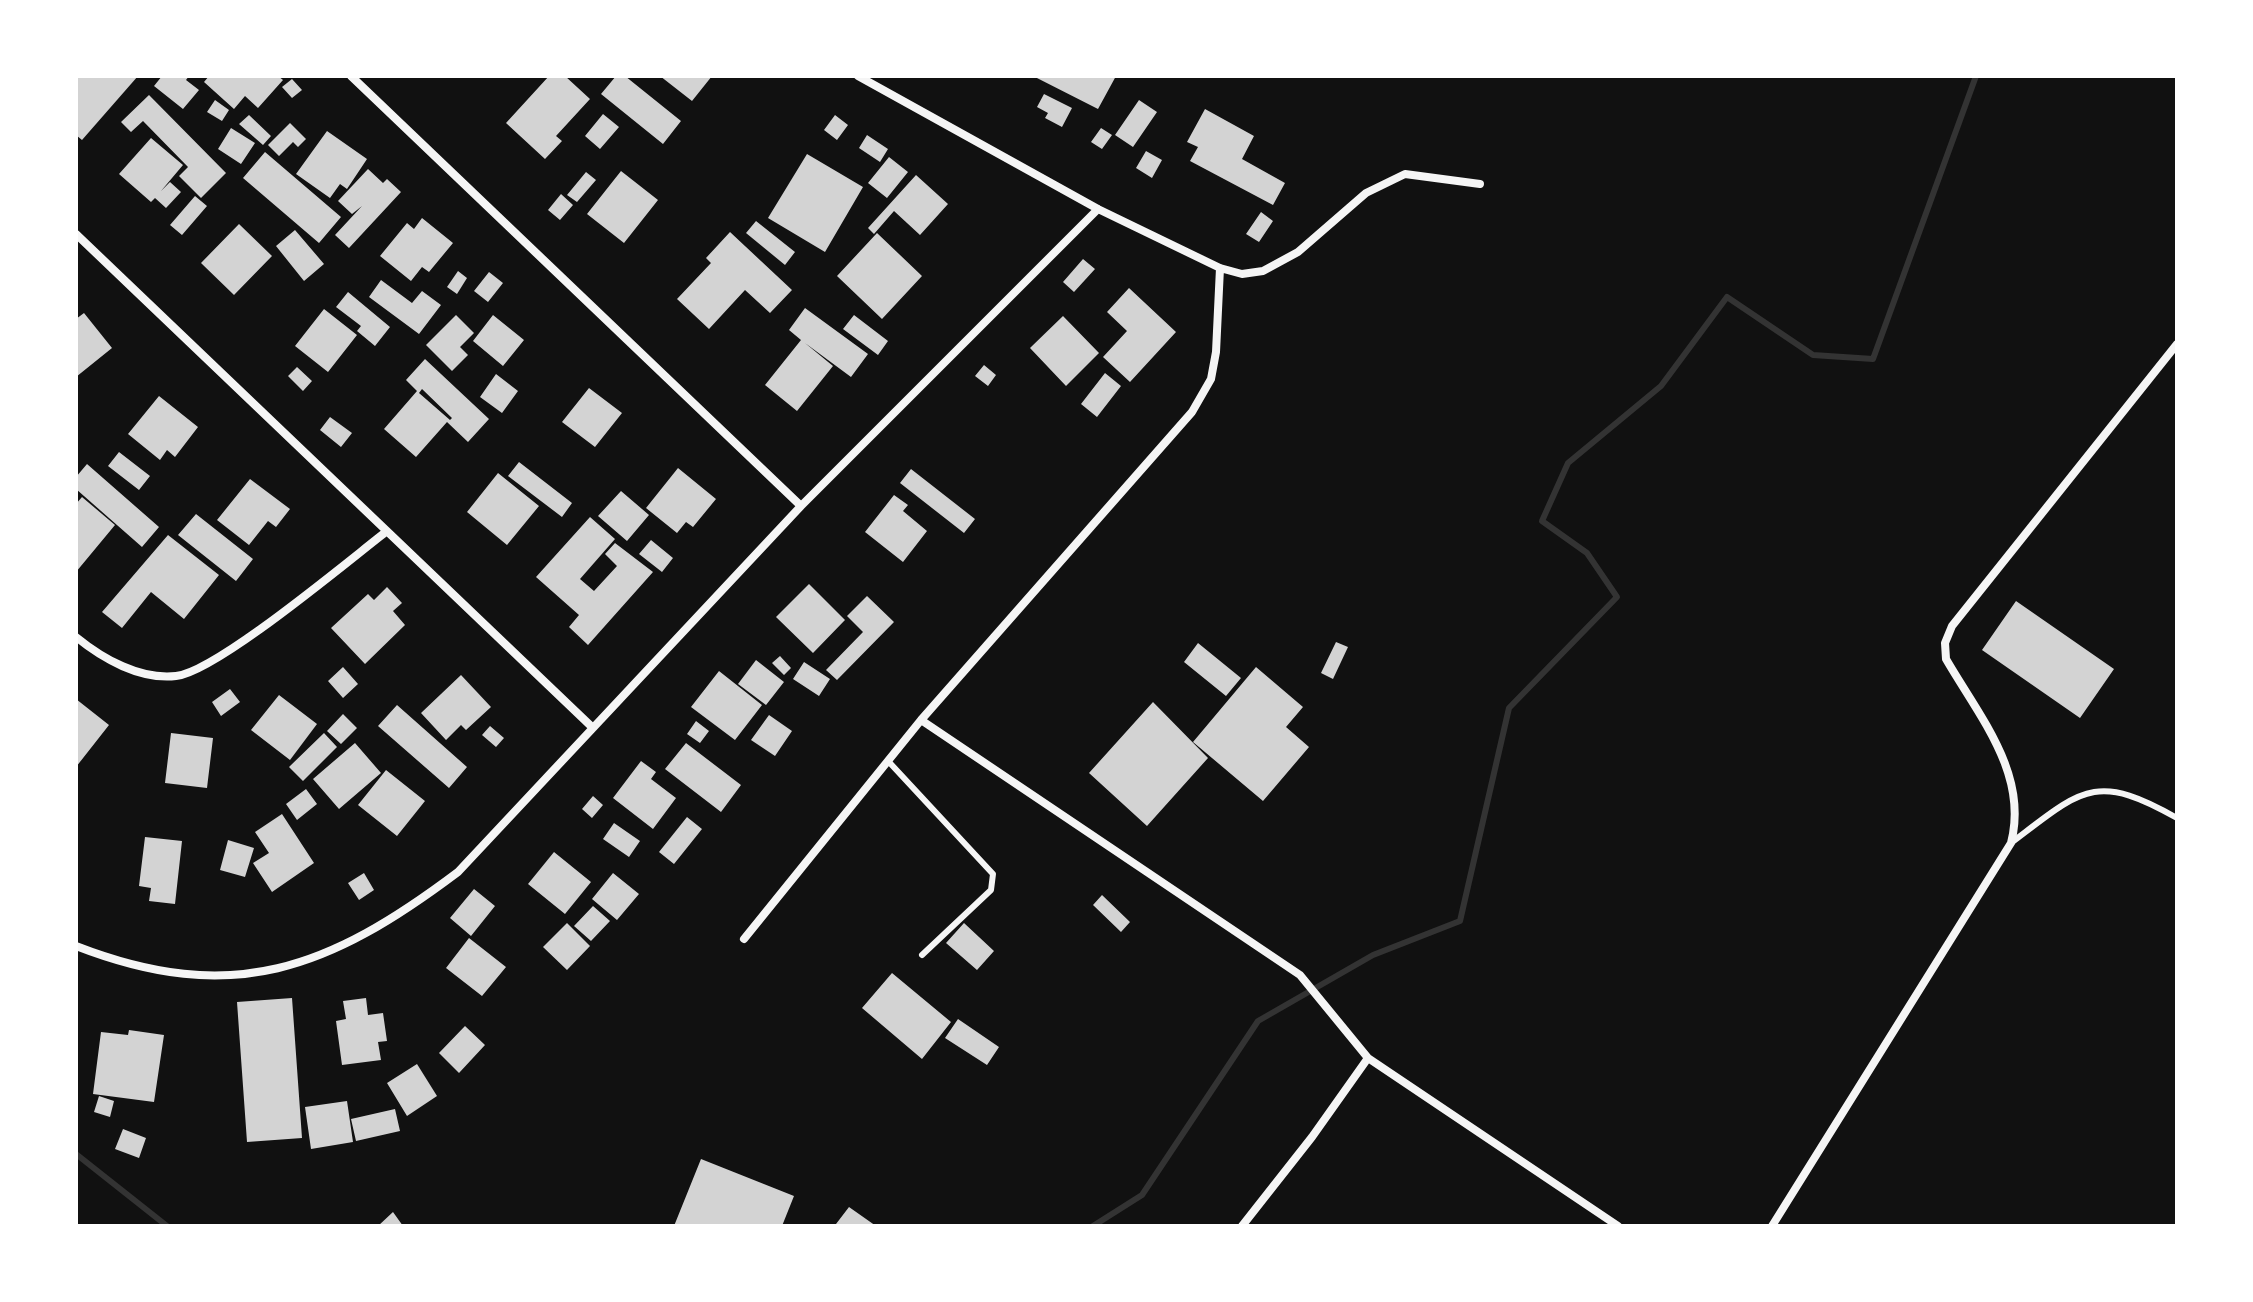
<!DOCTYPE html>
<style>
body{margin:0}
#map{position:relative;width:2253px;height:1302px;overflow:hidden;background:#111;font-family:Rubik,sans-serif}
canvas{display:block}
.frame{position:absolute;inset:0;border:78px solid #fff;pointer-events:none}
</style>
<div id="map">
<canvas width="2253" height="1302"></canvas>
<div class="frame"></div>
</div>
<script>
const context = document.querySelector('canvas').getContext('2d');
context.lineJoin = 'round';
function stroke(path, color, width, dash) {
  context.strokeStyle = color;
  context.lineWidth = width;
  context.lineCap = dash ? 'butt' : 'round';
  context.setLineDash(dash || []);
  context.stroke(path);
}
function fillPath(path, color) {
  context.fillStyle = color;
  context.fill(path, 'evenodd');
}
stroke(new Path2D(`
 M76,1154L167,1226
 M1093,1226L1142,1195L1258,1021L1373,955L1460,921L1509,708L1617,597L1587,553L1542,521L1568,463L1661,386L1727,297L1813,355L1873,359L1976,76`), '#333', 6);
fillPath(new Path2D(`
 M76,76H138L82,140L76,135Z
 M162,76H189L186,80L199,90L183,109L154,86Z
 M209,76H278L283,80L258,108L245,96L234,109L204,82Z
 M549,76H565L590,99L556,136L562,141L545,159L506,123Z
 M616,76H625L681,121L663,144L601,94Z
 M660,76H712L692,101Z
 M1033,76H1116L1098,109Z
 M292,79L302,90L292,98L282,87Z
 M1044,94L1072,108L1062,127L1045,118L1048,113L1037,107Z
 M149,95L226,173L201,198L179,176L188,167L143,121L131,132L121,122Z
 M215,100L229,110L222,121L207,112Z
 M1139,100L1157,112L1133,147L1115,135Z
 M1205,109L1254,136L1242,159L1285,183L1273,205L1190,161L1198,147L1187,142Z
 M603,114L619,127L600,149L585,136Z
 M249,115L271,136L263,145L239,124Z
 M835,115L848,125L837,140L824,130Z
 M290,123L306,139L298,147L293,142L279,156L268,145Z
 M231,128L255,143L241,164L218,149Z
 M1101,128L1112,135L1102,149L1091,142Z
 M327,131L367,159L347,189L340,184L330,198L296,174Z
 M867,135L888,149L880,162L859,148Z
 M151,138L183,165L161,191L170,182L181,192L166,208L155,198L151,202L119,174Z
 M1146,151L1162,160L1152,178L1136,168Z
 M265,152L341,217L319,243L243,178Z
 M807,154L863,187L825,252L768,218Z
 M889,157L908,172L887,198L868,183Z
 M368,169L383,183L387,179L401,192L349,248L335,235L362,206L352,214L338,201Z
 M621,171L658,200L624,243L587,214Z
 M586,172L596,180L577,202L567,195Z
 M916,175L948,204L920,235L894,211L874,234L868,228Z
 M561,194L573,205L560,220L548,210Z
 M195,196L207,206L182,235L170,225Z
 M1261,212L1273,221L1259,242L1246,234Z
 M422,218L453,243L429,272L422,267L411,281L380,256L407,223L414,229Z
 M756,221L795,252L785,265L746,233Z
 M239,224L272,256L234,295L201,263Z
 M295,230L324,264L304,281L276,246Z
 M730,232L792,290L770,313L745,290L709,329L677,299L711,263L706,258Z
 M877,233L922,276L882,319L837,276Z
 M1083,259L1095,269L1074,292L1063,282Z
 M458,271L467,278L457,294L447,287Z
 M489,272L503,283L488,302L474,291Z
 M381,280L412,303L422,291L441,305L419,334L369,297Z
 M1129,288L1176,332L1130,382L1103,357L1127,331L1107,312Z
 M348,292L390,327L375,346L357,331L361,326L336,307Z
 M805,308L868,354L851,377L805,343L833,366L797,411L765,385L801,340L789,330Z
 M324,309L357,335L328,372L295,346Z
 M84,313L112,348L76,377V319Z
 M456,315L474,333L460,347L468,355L452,371L426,345Z
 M493,315L524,340L503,366L473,341Z
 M854,315L888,341L878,355L843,329Z
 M1063,316L1099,353L1066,386L1030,348Z
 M425,359L489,419L468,442L447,422L416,457L384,429L417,391L406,380ZM422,389L452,418L450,420L419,393Z
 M984,365L996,375L988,386L975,376Z
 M297,367L312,381L303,391L288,376Z
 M1105,373L1121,386L1097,417L1081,404Z
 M496,374L518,391L502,413L480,397Z
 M589,388L622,413L595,447L562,422Z
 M159,396L198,427L175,457L167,450L160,460L128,434Z
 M330,417L352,433L341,447L320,430Z
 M119,452L150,476L139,490L108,466Z
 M519,462L572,503L562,517L508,476Z
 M87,464L159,527L142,547L76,489V477Z
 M678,468L716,499L693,527L686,522L677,533L646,508Z
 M911,469L975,519L964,533L900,483Z
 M498,473L539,506L507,545L467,512Z
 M250,479L290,509L276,527L268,521L249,545L217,520Z
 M621,491L649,515L627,541L598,516Z
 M894,495L908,505L903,511L927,531L903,562L865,532Z
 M82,497L115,525L76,572V504Z
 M196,514L253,559L236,581L178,535Z
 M590,517L615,539L580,579L594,591L617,566L605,554L615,543L653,572L588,645L569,627L579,615L536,577Z
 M168,535L219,575L184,619L151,592L122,628L102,612Z
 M651,540L673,558L662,572L639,554Z
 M809,584L845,620L813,653L776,617Z
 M387,587L402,603L393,611L405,625L365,664L331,628L368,594L374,600Z
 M867,596L894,622L837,680L826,670L863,632L847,616Z
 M2016,601L2114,669L2080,718L1982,650Z
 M1336,642L1348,647L1333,679L1321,673Z
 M1198,643L1241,678L1226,696L1184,662Z
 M780,656L791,668L784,675L772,663Z
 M756,660L784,682L766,705L738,684Z
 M804,662L830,679L819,696L793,679Z
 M343,667L358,684L343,698L328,681Z
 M1256,667L1303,707L1286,727L1309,747L1263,801L1193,742Z
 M719,671L762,705L735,740L691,707Z
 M461,675L491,707L466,730L461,725L446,740L421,713Z
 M230,689L240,702L221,716L212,702Z
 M279,695L317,724L290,760L251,730Z
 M76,699L109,725L76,767Z
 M1153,702L1208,758L1147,826L1089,773Z
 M397,705L467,767L449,788L378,726Z
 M343,714L357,728L341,744L327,731Z
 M769,715L792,731L775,756L751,740Z
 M696,721L709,731L700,743L687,734Z
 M490,726L504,738L496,747L482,735Z
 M171,733L213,738L207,788L165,783Z
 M324,733L337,747L303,781L289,767Z
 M355,743L381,773L339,809L313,779Z
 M686,743L741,785L721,812L665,769Z
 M641,761L656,772L651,779L676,798L653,829L613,798Z
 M386,770L425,801L397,836L358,805Z
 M306,789L317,804L297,820L286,804Z
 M593,796L603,805L592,818L582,809Z
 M282,814L314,863L272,892L253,863L269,853L255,832Z
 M687,817L702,829L674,864L659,852Z
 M614,823L640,841L629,857L603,839Z
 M145,837L182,841L175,904L149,901L151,888L139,886Z
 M228,840L254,848L245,877L220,870Z
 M554,852L591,882L565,914L528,884Z
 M364,873L374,890L359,900L348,883Z
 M613,873L639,894L617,920L592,899Z
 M474,889L495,906L471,936L450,918Z
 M1102,895L1130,922L1121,932L1093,905Z
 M593,906L610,921L591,941L574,926Z
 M567,923L590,946L567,970L543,947Z
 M964,923L994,951L977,970L946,943Z
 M469,938L506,967L482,996L446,968Z
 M892,973L951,1022L922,1059L862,1008Z
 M292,998L302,1138L247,1142L237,1002Z
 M366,998L368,1015L383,1013L387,1041L378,1042L381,1060L342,1065L336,1021L346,1019L343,1001Z
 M958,1019L999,1047L987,1065L945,1038Z
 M465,1026L485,1045L459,1073L439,1053Z
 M129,1030L164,1035L154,1102L93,1094L101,1032L128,1035Z
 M417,1064L437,1096L407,1116L387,1083Z
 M99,1096L114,1101L110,1117L94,1112Z
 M347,1101L353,1142L311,1149L305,1107Z
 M395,1109L400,1131L356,1141L351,1119Z
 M123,1129L146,1138L139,1158L115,1149Z
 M701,1159L794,1196L782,1226H674Z
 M849,1207L876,1226H839L836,1224Z
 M393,1212L403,1226H378Z`), '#d3d3d3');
stroke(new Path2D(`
 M889,762L993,874L991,890L922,955
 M2011,843C2081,790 2095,771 2177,818`), '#f5f5f5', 6);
stroke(new Path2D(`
 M351,76L801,506
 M858,76L1098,209L1220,268L1242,274L1263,271L1298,252L1366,193L1405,174L1480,184
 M76,234L593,728
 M76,637C103,659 140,680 176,676C216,672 348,561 387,531
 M921,720L1300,975L1368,1058L1312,1137L1242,1226
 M744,939L921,720L1192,412L1211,379L1216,352L1220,268
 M76,946C233,1007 329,969 458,872L801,506L1098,209
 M1368,1058L1618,1226
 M1772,1226L2011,843C2029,774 1979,716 1946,659L1945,643L1952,626L2177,344`), '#f5f5f5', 8);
</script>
